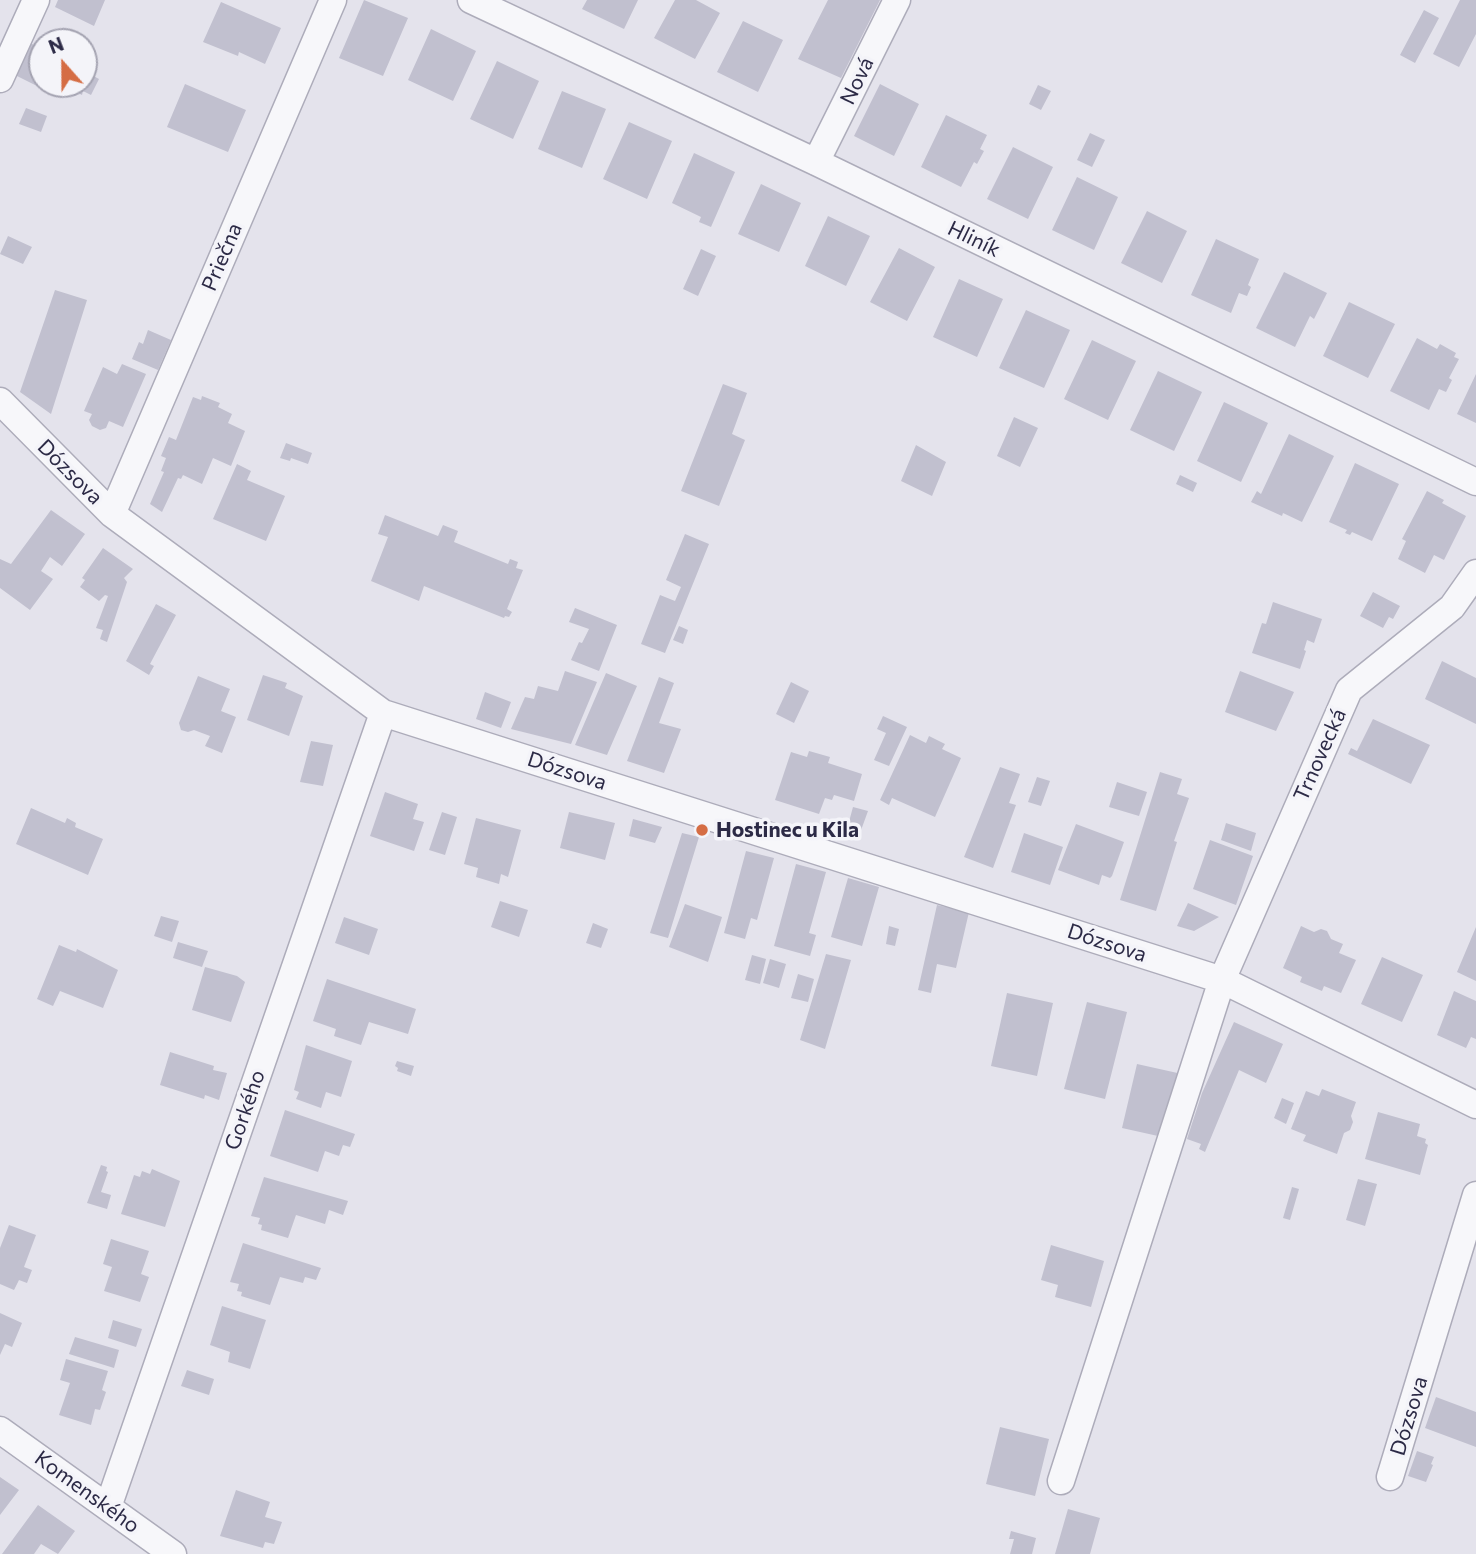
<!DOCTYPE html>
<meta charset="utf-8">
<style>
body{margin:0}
#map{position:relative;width:1476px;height:1554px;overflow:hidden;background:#e4e3ec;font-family:Commissioner,sans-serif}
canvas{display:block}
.north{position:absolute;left:28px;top:28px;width:70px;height:70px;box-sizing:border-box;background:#f4f4f9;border:2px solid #a4a3b1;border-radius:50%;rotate:339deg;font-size:19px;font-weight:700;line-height:28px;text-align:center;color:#2c2a46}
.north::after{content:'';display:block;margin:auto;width:24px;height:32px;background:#d56d44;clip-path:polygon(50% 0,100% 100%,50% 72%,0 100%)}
</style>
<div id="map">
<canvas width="1476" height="1554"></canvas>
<div class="north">N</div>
</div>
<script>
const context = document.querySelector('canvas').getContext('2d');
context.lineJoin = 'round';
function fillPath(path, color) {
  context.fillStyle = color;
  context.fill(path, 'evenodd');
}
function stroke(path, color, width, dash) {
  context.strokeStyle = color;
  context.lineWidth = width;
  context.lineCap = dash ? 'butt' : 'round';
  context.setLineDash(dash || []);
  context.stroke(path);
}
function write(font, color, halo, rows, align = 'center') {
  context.font = font + ' Commissioner,sans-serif';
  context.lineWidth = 7;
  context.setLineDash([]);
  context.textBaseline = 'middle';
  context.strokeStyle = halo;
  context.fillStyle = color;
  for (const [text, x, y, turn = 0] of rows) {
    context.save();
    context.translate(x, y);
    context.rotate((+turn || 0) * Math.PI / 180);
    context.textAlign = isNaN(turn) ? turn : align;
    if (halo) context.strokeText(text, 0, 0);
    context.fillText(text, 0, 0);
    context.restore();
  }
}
fillPath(new Path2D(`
 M58,0H105L94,26L55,7Z
 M364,0L408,18L383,76L339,58Z
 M587,0H638L624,29L582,9Z
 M675,0H696L720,13L695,59L654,38Z
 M828,0H880L841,78L798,59Z
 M1460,0H1476V34L1459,67L1433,54Z
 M221,2L281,28L265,64L239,52L238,56L203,42Z
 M1424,10L1439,18L1415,63L1400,55Z
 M743,21L783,40L758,92L717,72Z
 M431,29L476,51L453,101L408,80Z
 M26,41L42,49V84H84V71L99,79L91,95L83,91L82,95L68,88L65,93L50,86L47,91L11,73Z
 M497,61L539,81L513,139L470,119Z
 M185,84L246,110L228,152L167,127Z
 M880,84L919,104L894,156L854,136Z
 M1038,85L1051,91L1041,110L1029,104Z
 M562,91L606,109L582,168L538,149Z
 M26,108L47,116L41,132L19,124Z
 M946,115L987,135L980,149L984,151L977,164L974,162L961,187L921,167Z
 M629,122L672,141L647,199L603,179Z
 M1090,133L1105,140L1092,167L1077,160Z
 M1013,147L1053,167L1028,219L987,199Z
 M694,153L735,172L711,227L699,222L701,217L672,203Z
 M1077,177L1118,197L1094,250L1052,230Z
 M761,184L801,203L779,252L738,234Z
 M1147,211L1187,231L1162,283L1121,263Z
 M828,216L870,236L846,286L805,266Z
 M8,236L32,247L23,264L0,254Z
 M1216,239L1259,259L1248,285L1251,287L1247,296L1239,293L1231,313L1191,295Z
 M899,248L935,267L907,321L870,302Z
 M701,249L716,256L698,296L683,289Z
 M1284,272L1327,293L1314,319L1310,316L1295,347L1256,328Z
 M959,279L1003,299L977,357L933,337Z
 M55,290L87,300L51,414L20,392Z
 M1349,302L1395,324L1368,378L1323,356Z
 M1026,310L1070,330L1044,388L999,368Z
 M148,330L171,340L158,370L132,359L139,342L143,344Z
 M1417,338L1437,349L1440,344L1456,353L1454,357L1459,359L1449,378L1452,380L1446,392L1439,389L1429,410L1390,391Z
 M1092,340L1136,361L1108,420L1064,399Z
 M122,364L146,374L123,427L109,421L106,428L100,430L92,426L89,420L92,414L84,411L103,367L117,374Z
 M1158,371L1202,392L1174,451L1130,430Z
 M1476,374V423L1457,414Z
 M723,384L747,393L732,434L745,440L719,506L681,491Z
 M202,396L220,403L218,407L232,414L228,423L245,431L231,466L213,458L202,484L183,475L181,479L178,478L162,512L150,504L164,472L161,471L166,458L161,456L169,437L176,440L193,397L201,400Z
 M1224,402L1268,423L1241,482L1197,461Z
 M1014,417L1038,428L1020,467L997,456Z
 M1289,434L1334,456L1302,522L1283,513L1282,516L1251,502L1257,491L1261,494Z
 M286,443L312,453L308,464L291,458L290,461L280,458Z
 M916,445L946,462L932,496L901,481Z
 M1355,463L1399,484L1372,541L1352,532L1350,535L1345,533L1347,530L1329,522Z
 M237,464L251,471L247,480L285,496L266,541L213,519Z
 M1180,475L1197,483L1193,492L1176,484Z
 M1427,491L1444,500L1442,503L1466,516L1444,560L1434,555L1425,573L1398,559L1406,541L1402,539Z
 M51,510L85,534L62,566L50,557L41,571L53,579L30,610L0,588V559L11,564Z
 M385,515L438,536L443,525L458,531L454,542L508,564L510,559L518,562L516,568L523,570L507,609L512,612L509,617L505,616L504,618L424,586L419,601L371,581L388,537L378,534Z
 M685,534L709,544L665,653L641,644L660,595L675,601L681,587L666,580Z
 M103,548L133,569L124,578L127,582L107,642L100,639L103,630L96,628L108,596L105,595L99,601L80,587L85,580L82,578Z
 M1373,592L1400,606L1393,619L1389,617L1383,628L1360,616Z
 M1273,602L1322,619L1314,643L1307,640L1304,650L1306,651L1300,669L1252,653L1262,623L1266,624Z
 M156,604L176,615L150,664L154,666L149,675L126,661Z
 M575,608L617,625L599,671L571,660L579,642L582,643L589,629L569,622Z
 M679,626L688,630L683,644L673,640Z
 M1442,661L1476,678V724L1425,699Z
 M565,671L597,682L571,744L511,729L525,697L534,699L538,686L558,691Z
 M1240,671L1294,692L1276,731L1225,712Z
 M606,673L637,686L607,755L575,745Z
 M263,675L287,683L285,688L303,696L289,736L247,720Z
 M198,676L230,689L221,711L236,717L222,753L205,746L210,736L194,730L188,732L181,730L179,723Z
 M659,677L674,683L659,723L681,729L664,773L627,761Z
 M791,682L809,691L794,723L776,714Z
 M485,692L511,702L501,728L476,719Z
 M883,716L907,727L889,766L874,760L886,733L877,729Z
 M1373,719L1430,745L1411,784L1348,754L1351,748L1357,751Z
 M910,735L926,743L929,736L945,744L942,749L961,758L935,817L892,798L889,805L880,800Z
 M311,741L333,745L323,786L300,782Z
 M809,751L830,757L828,763L862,774L854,801L834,795L832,800L825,798L819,814L775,800L791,752L807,757Z
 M1000,767L1020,774L1009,803L1016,805L993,868L964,857Z
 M1160,772L1182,779L1177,794L1189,798L1174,841L1177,842L1156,911L1120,900Z
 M1037,777L1050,781L1041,806L1028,802Z
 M1117,782L1147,792L1139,816L1109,807Z
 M385,792L418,804L413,819L424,822L414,851L370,836Z
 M853,807L868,811L860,833L847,829Z
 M31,808L65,823L67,818L76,823L75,827L103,839L88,875L16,844Z
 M442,812L457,817L445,855L429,850Z
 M569,812L615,823L605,860L560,848Z
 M476,818L521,830L508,877L501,874L499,884L476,877L478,868L464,864Z
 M633,819L662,827L655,843L629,836Z
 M1226,823L1256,833L1251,851L1221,840Z
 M1076,824L1124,842L1112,876L1110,878L1102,875L1099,885L1058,870Z
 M682,833L699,837L668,938L650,933Z
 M1024,833L1063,847L1050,885L1011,872Z
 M1210,840L1253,856L1236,905L1193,889Z
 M746,851L774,858L757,920L751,918L745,939L724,933Z
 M796,864L826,872L809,933L816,935L810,956L774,946Z
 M848,878L879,887L862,946L831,937Z
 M500,901L528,910L519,937L491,927Z
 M1188,903L1219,917L1194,931L1177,926Z
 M685,904L722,917L708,962L669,947Z
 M937,905L969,912L956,968L937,964L931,993L918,990Z
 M161,916L179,921L172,942L154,936Z
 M344,917L378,929L369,955L335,943Z
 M593,923L608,929L601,948L586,943Z
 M889,926L899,929L895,946L886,944Z
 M1301,926L1314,932L1321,929L1327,931L1331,939L1343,944L1339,953L1356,960L1341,993L1324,986L1322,991L1300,982L1302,977L1283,968Z
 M1476,927V981L1457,972Z
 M178,942L208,951L202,967L173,958Z
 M59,945L76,952L77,949L118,970L103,1008L60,991L53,1006L37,999Z
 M826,954L851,960L825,1049L800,1040Z
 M752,955L766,959L760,984L745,980Z
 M1382,957L1423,975L1402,1022L1361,1004Z
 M770,959L786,964L779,988L763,983Z
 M205,967L237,976L245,982L231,1022L192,1010Z
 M798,974L814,979L808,1002L791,998Z
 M327,979L416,1009L408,1034L369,1022L361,1045L334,1036L336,1029L313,1021Z
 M1454,991L1476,1001V1039L1471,1037L1466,1048L1437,1035Z
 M1007,993L1053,1003L1037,1076L991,1066Z
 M1087,1002L1127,1012L1105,1099L1064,1089Z
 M1234,1022L1283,1044L1266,1083L1239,1070L1205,1152L1199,1149L1201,1144L1187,1139L1202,1093Z
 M306,1045L352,1061L341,1097L326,1092L321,1108L296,1099L299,1092L294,1090Z
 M170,1052L214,1066L213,1070L227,1073L219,1100L205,1095L204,1099L160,1085Z
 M397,1061L414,1066L411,1076L397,1071L398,1068L395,1066Z
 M1137,1064L1182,1074L1167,1138L1122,1128Z
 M1322,1089L1356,1102L1351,1116L1353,1122L1350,1130L1344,1133L1337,1154L1303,1141L1306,1135L1291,1129L1306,1091L1319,1096Z
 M1282,1098L1294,1103L1286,1124L1274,1118Z
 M285,1110L355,1134L350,1147L343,1145L339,1156L325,1151L318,1172L270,1156Z
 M1378,1112L1420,1124L1417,1136L1426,1139L1425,1143L1428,1145L1420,1175L1365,1159Z
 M101,1165L107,1167L106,1171L108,1172L101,1192L111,1195L107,1209L87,1203Z
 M152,1169L180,1181L165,1227L121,1214L134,1175L140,1177L142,1171L150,1174Z
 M264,1177L348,1201L343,1215L329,1210L325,1224L296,1215L288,1238L261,1230L262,1225L258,1224L260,1218L251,1216Z
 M1358,1179L1377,1184L1365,1226L1346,1220Z
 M1292,1187L1299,1189L1290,1220L1283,1218Z
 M9,1225L36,1235L24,1267L32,1270L27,1283L19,1280L14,1290L0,1284V1248Z
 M111,1239L149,1251L141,1274L149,1277L140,1302L104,1291L112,1267L103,1264Z
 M243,1243L321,1268L316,1280L305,1277L303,1283L280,1277L270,1305L241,1296L242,1292L237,1291L239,1284L230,1282Z
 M1051,1245L1104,1261L1091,1307L1055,1297L1058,1285L1041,1280Z
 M222,1306L266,1320L250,1369L228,1362L230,1352L210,1345Z
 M0,1313L22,1323L12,1347L5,1344L0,1355Z
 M113,1320L142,1329L136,1347L108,1338Z
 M75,1337L119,1350L114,1368L69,1354Z
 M66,1359L108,1371L102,1390L106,1392L100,1410L95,1409L91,1425L59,1415L70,1383L60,1380Z
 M187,1370L214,1379L209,1395L181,1386Z
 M1436,1397L1476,1412V1447L1425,1428Z
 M1000,1427L1049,1439L1035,1496L986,1484Z
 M1417,1451L1434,1457L1431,1464L1433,1465L1426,1482L1408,1476Z
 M0,1477L19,1490L0,1515Z
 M236,1490L270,1502L265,1517L282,1522L274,1544L265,1542L263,1548L220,1536Z
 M38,1505L75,1531L58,1554L41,1544L34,1554H2Z
 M1068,1509L1100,1518L1090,1554H1055Z
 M1011,1531L1036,1538L1032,1554H1010L1014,1539H1009Z`), '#c1c0cf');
const street = new Path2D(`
 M471,0L816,162L1476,482
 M0,79L36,0
 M816,162L897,0
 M0,401L112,514L383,713L1222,980L1476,1105
 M112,514L333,0
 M0,1430L173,1554
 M1390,1477L1476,1195
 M1061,1481L1222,980L1349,690L1452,607L1476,573
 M108,1507L383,713`);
stroke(street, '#adacba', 29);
stroke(street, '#f7f7fa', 26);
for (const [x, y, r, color] of [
 [702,830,7,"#d56d44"]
]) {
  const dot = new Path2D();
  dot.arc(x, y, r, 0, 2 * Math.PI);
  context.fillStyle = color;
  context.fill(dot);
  stroke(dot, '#f4f4f9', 2.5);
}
write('21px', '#2c2a46', '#f4f4f9', [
 ["Nová",857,81,-64],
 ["Hliník",974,239,26],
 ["Priečna",222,257,-67],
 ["Dózsova",70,472,45],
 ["Trnovecká",1320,755,-66],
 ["Dózsova",567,771,18],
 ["Dózsova",1107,943,18],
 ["Gorkého",245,1110,-71],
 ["Dózsova",1409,1416,-73],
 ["Komenského",87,1492,36]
]);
write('bold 21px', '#2c2a46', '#f4f4f9', [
 ["Hostinec u Kila",716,830]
], 'left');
</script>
